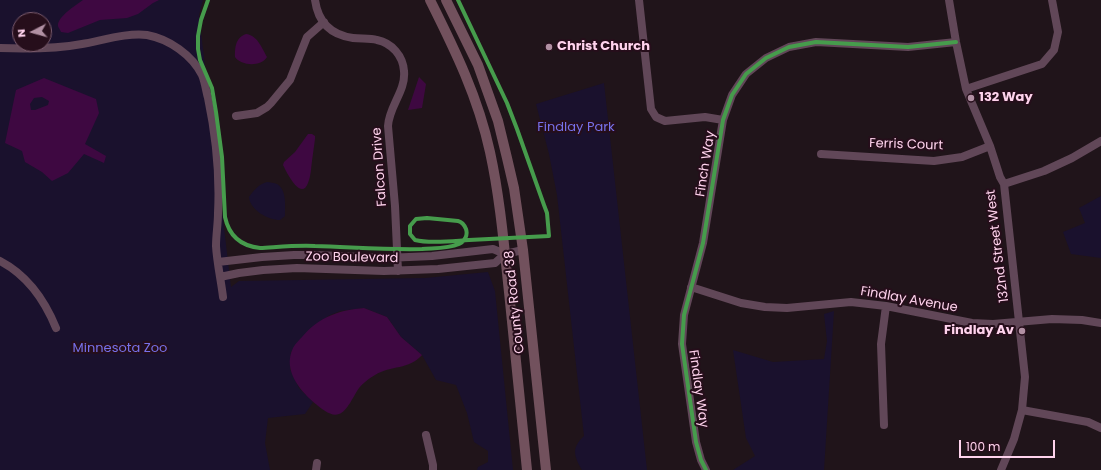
<!DOCTYPE html>
<style>
body{margin:0}
#map{position:relative;width:1101px;height:470px;overflow:hidden;background:#20141a;font-family:Poppins,sans-serif}
canvas{display:block}
.north{position:absolute;left:12px;top:12px;width:40px;height:40px;box-sizing:border-box;background:#260e1b;border:1px solid #7d5d6f;border-radius:50%;rotate:264deg;font-size:11px;font-weight:700;line-height:16px;text-align:center;color:#ffd3ed}
.north::after{content:'';display:block;margin:auto;width:14px;height:18px;background:#b190a3;clip-path:polygon(50% 0,100% 100%,50% 72%,0 100%)}
.scale{position:absolute;left:959px;top:440px;width:96px;height:18px;box-sizing:border-box;border:2px solid #ffd3ed;border-top:0;padding-left:5px;font-size:12px;line-height:14px;white-space:nowrap;color:#ffd3ed;-webkit-text-stroke:3px #260e1b;paint-order:stroke}
</style>
<div id="map">
<canvas width="1101" height="470"></canvas>
<div class="north">N</div>
<div class="scale">100 m</div>
</div>
<script>
const context = document.querySelector('canvas').getContext('2d');
context.lineJoin = 'round';
function fillPath(path, color) {
  context.fillStyle = color;
  context.fill(path, 'evenodd');
}
function stroke(path, color, width, dash) {
  context.strokeStyle = color;
  context.lineWidth = width;
  context.lineCap = dash ? 'butt' : 'round';
  context.setLineDash(dash || []);
  context.stroke(path);
}
function write(font, color, halo, rows, align = 'center') {
  context.font = font + ' Poppins,sans-serif';
  context.lineWidth = 4;
  context.setLineDash([]);
  context.textBaseline = 'middle';
  context.strokeStyle = halo;
  context.fillStyle = color;
  for (const [text, x, y, turn = 0] of rows) {
    context.save();
    context.translate(x, y);
    context.rotate((+turn || 0) * Math.PI / 180);
    context.textAlign = isNaN(turn) ? turn : align;
    if (halo) context.strokeText(text, 0, 0);
    context.fillText(text, 0, 0);
    context.restore();
  }
}
fillPath(new Path2D(`
 M0,0H203L199,15L231,287L239,281L425,278L488,272L495,291L513,470H477L478,467L488,462V451L474,442L467,413L456,385L436,380L422,355L401,337L387,317L364,308L340,311L328,316L291,352L290,369L299,388L313,402L305,414L268,418L265,443L270,470H0ZM20,20H44V44H20Z
 M604,83L647,470H582C574,456 571,448 584,436L557,195L549,154L536,104Z
 M267,182C270,182 274,183 277,184C287,190 285,206 285,216L280,220C268,220 250,210 249,197C254,190 259,184 267,182Z
 M1101,196V258L1071,254L1063,232L1085,223L1079,208Z
 M834,311L824,470H733L755,456L746,438L733,350L773,362L824,359L827,341L824,314Z`), '#1a112d');
fillPath(new Path2D(`
 M83,0H159L153,3L138,14L127,18L100,20L68,33L61,32C61,31 58,27 58,26C57,17 76,5 83,0Z
 M246,34C257,35 262,48 267,57C261,67 241,66 235,57C235,48 235,38 246,34Z
 M419,77L426,84L422,108L408,110Z
 M44,78L96,99L99,113L85,144L106,156L104,163L84,154L68,173L52,181L42,172L25,162L22,151L5,143L16,90ZM42,97L49,101L48,105L35,110H31L30,104L34,98Z
 M308,134H312L315,136V139C314,146 313,154 312,161C311,168 311,176 308,183C301,202 286,171 283,165L284,162L295,152Z
 M364,308L387,317L401,337L422,355C409,370 391,365 375,375C370,378 363,383 359,388C354,395 347,412 339,414C331,417 322,409 317,405C301,392 282,371 293,348C295,344 299,340 302,337C319,317 339,310 364,308Z`), '#3e0841');
stroke(new Path2D(`
 M315,0C318,22 331,35 353,38C361,39 370,38 377,40C392,43 403,56 404,71C406,91 389,106 388,126L395,206L398,271
 M639,0L651,109L656,117L665,121L705,117L723,120
 M949,0L956,42L966,89L990,146L1000,177L1004,184L1025,377L1022,410L1014,439L1001,470
 M0,48C27,49 55,49 82,44C100,41 129,32 147,35C169,39 192,55 202,75C205,82 206,91 208,98C216,136 220,174 218,213C218,224 216,235 216,246C217,263 221,280 223,297
 M966,89L1042,64L1054,50L1058,32L1052,0
 M236,116L257,113L267,107L271,103L290,80L307,37L324,22
 M821,154L934,161L962,157L990,146
 M1004,184L1044,171L1072,158L1101,141
 M0,261C27,275 45,301 56,328
 M218,262L262,257L294,255H316L386,258L432,256L493,249L505,254
 M220,277L239,273L263,270L297,268L384,271L438,269L495,263L505,254L523,250
 M691,287L741,303L765,307L787,308L851,302L886,306L972,323L993,324L1052,319L1082,320L1101,323
 M1022,410L1088,422L1101,428
 M884,425L881,344L886,306
 M426,435L433,465V470
 M316,470L317,463
 M706,470L701,460L696,442L682,344L684,315L703,243L723,120L732,95L746,74L766,58L789,47L816,42L908,47L956,42`), '#614758', 8);
stroke(new Path2D(`
 M430,0C455,50 478,97 490,152C500,198 504,245 509,292C515,352 521,411 527,470
 M446,0L478,65L498,121L507,158L514,188L523,250L546,470`), '#72515d', 10);
stroke(new Path2D(`
 M208,0L201,20L198,36V49L200,60L212,88L216,112L222,157L225,217C229,236 241,246 260,248C278,247 297,245 315,246C351,247 387,250 422,249C434,248 448,249 459,244C465,241 468,235 466,229C464,224 462,222 458,221L427,218L416,219L410,226V234L415,240C430,244 453,241 469,240L549,236L547,213L544,205L517,129L507,103L458,0
 M706,470L701,460L696,442L682,344L684,315L703,243L723,120L732,95L746,74L766,58L789,47L816,42L908,47L956,42`), '#469c4c', 4);
for (const [x, y, r, color] of [
 [549,47,4,"#b190a3"],
 [971,98,4,"#b190a3"],
 [1022,331,4,"#b190a3"]
]) {
  const dot = new Path2D();
  dot.arc(x, y, r, 0, 2 * Math.PI);
  context.fillStyle = color;
  context.fill(dot);
  stroke(dot, '#260e1b', 1.5);
}
write('bold 13px', '#ffd3ed', '#260e1b', [
 ["Christ Church",557,47],
 ["132 Way",979,98],
 ["Findlay Av",1014,331,"right"]
], 'left');
write('13px', '#7771ea', '#260e1b', [
 ["Findlay Park",576,128],
 ["Minnesota Zoo",120,349]
]);
write('13px', '#ffd3ed', '#260e1b', [
 ["Ferris Court",906,145,2],
 ["Finch Way",706,164,-81],
 ["Falcon Drive",380,167,-94],
 ["132nd Street West",998,246,-97],
 ["Zoo Boulevard",352,258,1],
 ["Findlay Avenue",909,300,10],
 ["County Road 38",515,302,-96],
 ["Findlay Way",698,389,82]
]);
</script>
